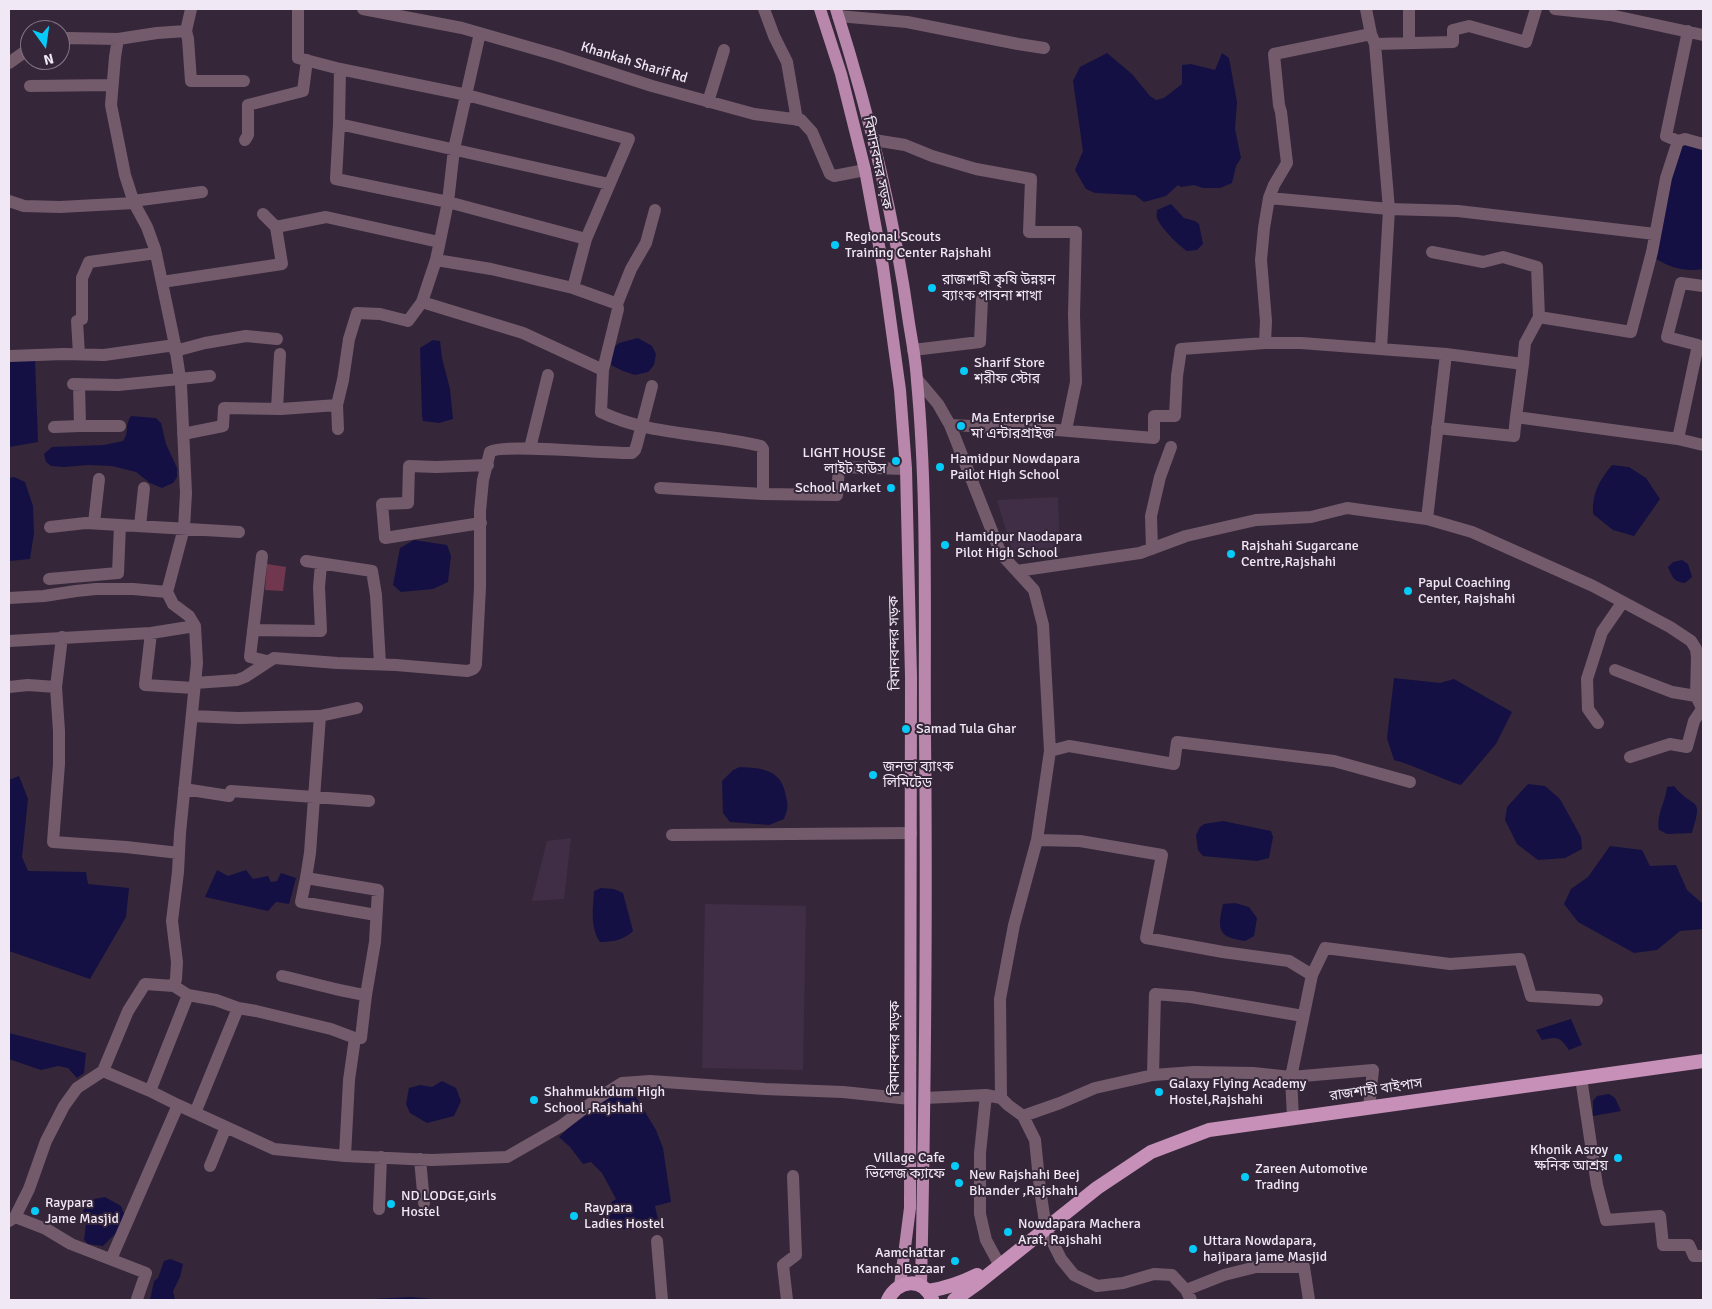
<!DOCTYPE html>
<meta charset="utf-8">
<style>
body{margin:0}
#map{position:relative;width:1712px;height:1309px;overflow:hidden;background:#352739;font-family:Signika,sans-serif}
canvas{display:block}
.frame{position:absolute;inset:0;border:10px solid #f1e8f5;pointer-events:none}
.north{position:absolute;left:20px;top:20px;width:50px;height:50px;box-sizing:border-box;background:#352739;border:1px solid #807484;border-radius:50%;rotate:166deg;font-size:14px;font-weight:700;line-height:20px;text-align:center;color:#f1e8f5}
.north::after{content:'';display:block;margin:auto;width:18px;height:22px;background:#06cbf9;clip-path:polygon(50% 0,100% 100%,50% 72%,0 100%)}
</style>
<div id="map">
<canvas width="1712" height="1309"></canvas>
<div class="frame"></div>
<div class="north">N</div>
</div>
<script>
const context = document.querySelector('canvas').getContext('2d');
context.lineJoin = 'round';
function fillPath(path, color) {
  context.fillStyle = color;
  context.fill(path, 'evenodd');
}
function stroke(path, color, width, dash) {
  context.strokeStyle = color;
  context.lineWidth = width;
  context.lineCap = dash ? 'butt' : 'round';
  context.setLineDash(dash || []);
  context.stroke(path);
}
function write(font, color, halo, rows, align = 'center') {
  context.font = font + ' Signika,"Noto Sans Bengali",sans-serif';
  context.lineWidth = 4;
  context.setLineDash([]);
  context.textBaseline = 'middle';
  context.strokeStyle = halo;
  context.fillStyle = color;
  for (const [text, x, y, turn = 0] of rows) {
    context.save();
    context.translate(x, y);
    context.rotate((+turn || 0) * Math.PI / 180);
    context.textAlign = isNaN(turn) ? turn : align;
    if (halo) context.strokeText(text, 0, 0);
    context.fillText(text, 0, 0);
    context.restore();
  }
}
fillPath(new Path2D(`
 M1058,497L1060,552L1012,550L997,500Z
 M571,838L564,899L532,901L547,841Z
 M705,904L806,906L803,1070L702,1068Z`), '#402e46');
fillPath(new Path2D(`
 M267,564L286,567L283,591L265,590Z`), '#71374f');
fillPath(new Path2D(`
 M1107,53L1132,74L1150,96L1156,100L1164,98L1182,84V65L1191,64L1215,70L1222,53L1229,58L1237,102L1235,129L1241,158L1236,166L1232,183L1220,188H1203L1194,185L1181,187L1178,185L1166,196L1144,202L1135,195L1095,193L1086,189L1075,170L1083,151L1073,81L1080,67Z
 M1684,143L1703,145V269C1686,272 1670,268 1655,258L1676,157Z
 M1171,204L1184,218L1195,221L1199,224L1203,244L1197,250L1187,251C1179,246 1160,227 1157,218C1156,216 1157,213 1157,210Z
 M638,338L652,346L656,354L654,365L648,372L635,375L623,371L611,365L613,348L619,343Z
 M433,340L440,341L442,358L450,389L453,419L439,423L423,421L422,416L420,348Z
 M35,360L38,442L9,447V361Z
 M131,416L156,418L161,423L166,444L177,468V477L173,483L162,488L150,483L136,472L112,466L88,465L64,467L51,466L46,462L44,454L52,447L104,445L123,441C130,431 124,426 131,416Z
 M1612,465L1629,467L1646,478L1660,499L1634,536L1613,530L1593,514C1592,493 1599,481 1612,465Z
 M14,477L25,482L33,506L34,533L30,559L9,561V478Z
 M414,540L447,545L451,556L448,582L433,589L401,592L393,585L400,548Z
 M1682,560L1688,564L1692,577L1685,583C1674,582 1672,577 1668,567L1673,562Z
 M1394,678L1440,683L1454,679L1512,712L1496,744L1461,785C1438,778 1417,766 1394,760L1387,738Z
 M740,767C760,768 780,769 785,792C788,805 789,806 784,819L769,825L730,822L723,813L722,781L733,770Z
 M19,776L28,799L22,857L28,871L86,872L88,884L129,888L126,917L90,979L9,951V780Z
 M1528,784L1545,786L1560,799L1581,837L1582,849L1565,858L1538,860L1517,844L1505,820L1507,807Z
 M1674,786C1694,811 1704,794 1692,833L1667,834L1659,830C1656,815 1665,804 1667,787Z
 M1223,821L1271,831L1273,837L1269,858L1257,861L1203,856L1198,850L1196,835L1200,827L1204,824Z
 M1610,846L1642,850L1650,866L1676,865L1687,890L1703,904V929L1680,931L1657,950L1634,953L1578,922L1564,904L1571,889L1588,877Z
 M217,870L228,876L246,870L253,879L268,876L271,882L277,881L281,873L296,878L289,904L276,902L268,911L205,897Z
 M601,888L614,889L623,893L633,931C624,940 612,942 600,942C590,928 593,908 594,891Z
 M1235,903L1249,907L1257,918L1254,936L1245,941C1218,937 1217,930 1223,904Z
 M1571,1019L1582,1045L1569,1050C1560,1037 1558,1036 1542,1040L1536,1030Z
 M9,1033L86,1053L84,1073L77,1078L68,1068L58,1066L41,1070L9,1059Z
 M442,1081L456,1088L461,1101L454,1116L427,1123L410,1113L406,1104L409,1088L420,1085L432,1087Z
 M631,1089L656,1130L663,1148L671,1202L655,1206L659,1224L644,1225L633,1230L615,1228L604,1217L603,1208L616,1199L602,1173L591,1162L583,1164L570,1147L559,1137C575,1122 609,1092 631,1089Z
 M1609,1094L1615,1098L1621,1111L1593,1116V1101L1597,1096Z
 M105,1197L121,1206L125,1216L116,1233L103,1246L88,1244L84,1240L86,1224L83,1210L94,1199Z
 M170,1259L183,1264L180,1277L173,1291L175,1300H150L154,1281L158,1278L164,1261Z
 M411,1297L433,1299L432,1300H352Z`), '#141043');
stroke(new Path2D(`
 M298,9V58L340,69L467,95L629,139L586,239L573,288
 M363,9L462,28L556,55L652,86L754,114L801,120L812,132L830,174L834,176L865,170
 M764,9L774,36L787,62L797,120
 M1366,9L1371,34
 M1409,9V43
 M1555,9L1610,15L1703,35
 M838,16L907,22L1018,44L1044,48
 M186,31L188,39L191,81H244
 M1688,31L1666,136L1678,141L1685,139L1703,144
 M480,33L454,149L448,202L436,260L422,302L523,333L603,370
 M60,40L68,38L118,39
 M1375,44L1389,209L1458,211L1655,234
 M9,63L30,48
 M340,69L339,124L336,179L448,202L586,239
 M30,86L112,85
 M708,102L724,50
 M339,124L609,184
 M245,140L248,135V105L303,91L307,60
 M874,140L905,145L932,156L976,169L1031,179L1029,232H1076L1074,315L1076,382L1066,430
 M1269,198L1389,209L1381,349
 M9,201L24,206L60,207L134,203
 M133,201L202,192
 M276,227L326,217L439,242
 M1432,252L1483,262L1503,257L1537,267L1539,317
 M436,260L491,269L573,288L615,303L617,304L618,309L603,370L601,412C650,436 708,433 761,446L763,449V494
 M162,282L282,264L276,227L263,214
 M617,304L631,269L646,243L655,210
 M1265,343L1266,321L1261,260L1264,228L1269,198L1274,185L1287,163L1281,112L1279,105L1274,54L1371,34L1375,44L1453,42V30L1469,26L1526,42L1536,9
 M913,350L980,342L982,299
 M175,351L205,343L246,336L277,339
 M79,354L77,321L82,319V278L89,262L156,253
 M1446,354L1523,364L1525,343L1539,317L1631,332L1652,252L1666,178L1678,141
 M10,356L64,354L104,355L175,345
 M917,379L938,404L950,425L1001,554L1034,590L1043,625L1050,751L1037,840L1014,925L1000,999L1001,1098
 M73,384L118,385L210,376
 M277,409L280,354
 M1516,417L1523,364
 M950,425L1057,430L1154,438V416H1175L1177,376L1181,349L1265,343H1301L1446,354L1427,519
 M80,426H120
 M54,427L80,426L79,384
 M1437,428L1514,436L1516,417L1678,439L1698,345L1667,337L1681,283L1703,286
 M338,429L337,405L343,380L349,339L357,313L380,314L408,321L422,302
 M183,434L223,426L224,408L281,409L337,405
 M1678,439L1703,445
 M530,448L548,375
 M660,488L763,494L837,495L839,467L906,469
 M94,523L99,479
 M481,523L385,538L382,504L408,503L409,466L436,467L488,465
 M140,526L144,488
 M50,527L86,523L239,532
 M1152,549L1151,516L1160,477L1171,447
 M262,556L250,657L267,661
 M306,561L372,571L376,595L380,664
 M1017,571L1140,553L1186,536L1256,520L1311,517L1347,508L1427,519L1472,532L1593,586L1670,627L1691,641L1696,649L1697,657L1696,696L1703,710
 M49,579L118,573L120,525
 M9,598L44,596L76,591L96,589H133L167,592
 M253,630L321,631L319,587L321,564
 M151,633L145,685L194,688
 M62,637L56,687L59,731V764L53,842L126,847L179,853
 M9,641L151,633L195,626
 M1615,670L1672,692L1696,696
 M195,683L237,680L245,677L274,658L337,663L396,665L467,671C472,670 475,669 476,664L480,587V511L483,480L490,452C501,443 609,454 632,453L635,450L637,444L652,386
 M9,687L28,685L56,687
 M192,716L238,718L320,716L357,708
 M320,716L310,853L306,878L378,890L375,942L366,995L361,1038H355
 M1598,723L1588,709L1587,679L1602,632L1622,603
 M1050,751L1069,746L1174,764L1177,742L1334,761L1410,782
 M1630,757L1670,744L1687,747L1694,721L1702,709
 M184,789L229,796L231,791L369,801
 M672,835L911,833
 M1037,840L1080,841L1162,855L1146,938L1223,952L1289,961L1312,975L1291,1077L1293,1118
 M306,878L301,902L376,915
 M1312,975L1325,948L1450,964L1520,959L1531,996L1597,1000
 M282,976C310,982 337,991 366,995
 M174,986L188,995L216,1000L238,1008L256,1011L331,1029L355,1038L349,1080L345,1156
 M103,1071L150,1091L178,1105L274,1149L345,1156L432,1160L507,1157L561,1126L598,1098L622,1083L650,1081L765,1089L843,1092L910,1099
 M1153,1075L1155,994L1191,997L1303,1016
 M1581,1078L1597,1185L1606,1220L1660,1216L1663,1245H1689L1694,1256H1703
 M150,1091L188,995
 M986,1095L980,1153V1214L986,1240L999,1264
 M925,1098L986,1095L1001,1098L1008,1105L1023,1116L1035,1140L1040,1189L1046,1229L1061,1259L1074,1275L1097,1286L1123,1283L1154,1274L1172,1275L1186,1290L1191,1300
 M195,1113L238,1008
 M1023,1116L1060,1103L1095,1088L1153,1075L1194,1072L1253,1073L1291,1077L1373,1070L1369,1107
 M420,1159L424,1203
 M210,1166L226,1127
 M379,1209L381,1157
 M15,1217L46,1229L71,1244L146,1273L137,1299
 M9,1221L15,1217L29,1189L46,1141L64,1106L77,1088L103,1071L128,1011L145,984L174,986L176,979L177,962L172,921L178,872L180,833L197,663L195,626L189,616L173,604L167,592L184,528L186,493L181,385L175,345L155,249L147,227L134,203L125,175L111,105L115,57L118,39L157,33L186,31L191,9
 M657,1241L662,1300
 M111,1259L178,1105
 M1186,1290L1224,1275L1256,1267H1304L1309,1300
 M787,1300L783,1265L796,1255L793,1176`), '#735b6c', 12);
stroke(new Path2D(`
 M820,9L841,74L865,170L883,267L900,390L906,469L911,677L910,1208L900,1286
 M836,9C869,113 894,214 909,323C912,342 916,361 917,381C928,499 924,618 925,736C927,919 925,1102 921,1286`), '#b887ab', 12);
stroke(new Path2D(`
 M928,1291C947,1288 961,1283 977,1275
 M888,1300C898,1279 923,1277 932,1299
 M954,1300L978,1283L1097,1188L1151,1152L1209,1130L1703,1061`), '#c690b8', 14);
for (const [x, y, r, color] of [
 [835,245,5,"#06cbf9"],
 [932,288,5,"#06cbf9"],
 [964,371,5,"#06cbf9"],
 [961,426,5,"#06cbf9"],
 [896,461,5,"#06cbf9"],
 [940,467,5,"#06cbf9"],
 [891,488,5,"#06cbf9"],
 [945,545,5,"#06cbf9"],
 [1231,554,5,"#06cbf9"],
 [1408,591,5,"#06cbf9"],
 [906,729,5,"#06cbf9"],
 [873,775,5,"#06cbf9"],
 [1159,1092,5,"#06cbf9"],
 [534,1100,5,"#06cbf9"],
 [1618,1158,5,"#06cbf9"],
 [955,1166,5,"#06cbf9"],
 [1245,1177,5,"#06cbf9"],
 [959,1183,5,"#06cbf9"],
 [391,1204,5,"#06cbf9"],
 [35,1211,5,"#06cbf9"],
 [574,1216,5,"#06cbf9"],
 [1008,1232,5,"#06cbf9"],
 [1193,1249,5,"#06cbf9"],
 [955,1261,5,"#06cbf9"]
]) {
  const dot = new Path2D();
  dot.arc(x, y, r, 0, 2 * Math.PI);
  context.fillStyle = color;
  context.fill(dot);
  stroke(dot, '#352739', 2);
}
write('14px', '#f1e8f5', '#352739', [
 ["Khankah Sharif Rd",634,63,17],
 ["বিমানবন্দর সড়ক",877,163,78],
 ["বিমানবন্দর সড়ক",895,643,-91],
 ["বিমানবন্দর সড়ক",895,1048,-90],
 ["রাজশাহী বাইপাস",1376,1090,-8]
]);
write('14px', '#f1e8f5', '#352739', [
 ["Regional Scouts",845,237],
 ["Training Center Rajshahi",845,253],
 ["রাজশাহী কৃষি উন্নয়ন",942,280],
 ["ব্যাংক পাবনা শাখা",942,296],
 ["Sharif Store",974,363],
 ["শরীফ স্টোর",974,379],
 ["Ma Enterprise",971,418],
 ["মা এন্টারপ্রাইজ",971,434],
 ["LIGHT HOUSE",886,453,"right"],
 ["লাইট হাউস",886,469,"right"],
 ["Hamidpur Nowdapara",950,459],
 ["Pailot High School",950,475],
 ["School Market",881,488,"right"],
 ["Hamidpur Naodapara",955,537],
 ["Pilot High School",955,553],
 ["Rajshahi Sugarcane",1241,546],
 ["Centre,Rajshahi",1241,562],
 ["Papul Coaching",1418,583],
 ["Center, Rajshahi",1418,599],
 ["Samad Tula Ghar",916,729],
 ["জনতা ব্যাংক",883,767],
 ["লিমিটেড",883,783],
 ["Galaxy Flying Academy",1169,1084],
 ["Hostel,Rajshahi",1169,1100],
 ["Shahmukhdum High",544,1092],
 ["School ,Rajshahi",544,1108],
 ["Khonik Asroy",1608,1150,"right"],
 ["ক্ষনিক আশ্রয়",1608,1166,"right"],
 ["Village Cafe",945,1158,"right"],
 ["ভিলেজ ক্যাফে",945,1174,"right"],
 ["Zareen Automotive",1255,1169],
 ["Trading",1255,1185],
 ["New Rajshahi Beej",969,1175],
 ["Bhander ,Rajshahi",969,1191],
 ["ND LODGE,Girls",401,1196],
 ["Hostel",401,1212],
 ["Raypara",45,1203],
 ["Jame Masjid",45,1219],
 ["Raypara",584,1208],
 ["Ladies Hostel",584,1224],
 ["Nowdapara Machera",1018,1224],
 ["Arat, Rajshahi",1018,1240],
 ["Uttara Nowdapara,",1203,1241],
 ["hajipara jame Masjid",1203,1257],
 ["Aamchattar",945,1253,"right"],
 ["Kancha Bazaar",945,1269,"right"]
], 'left');
</script>
